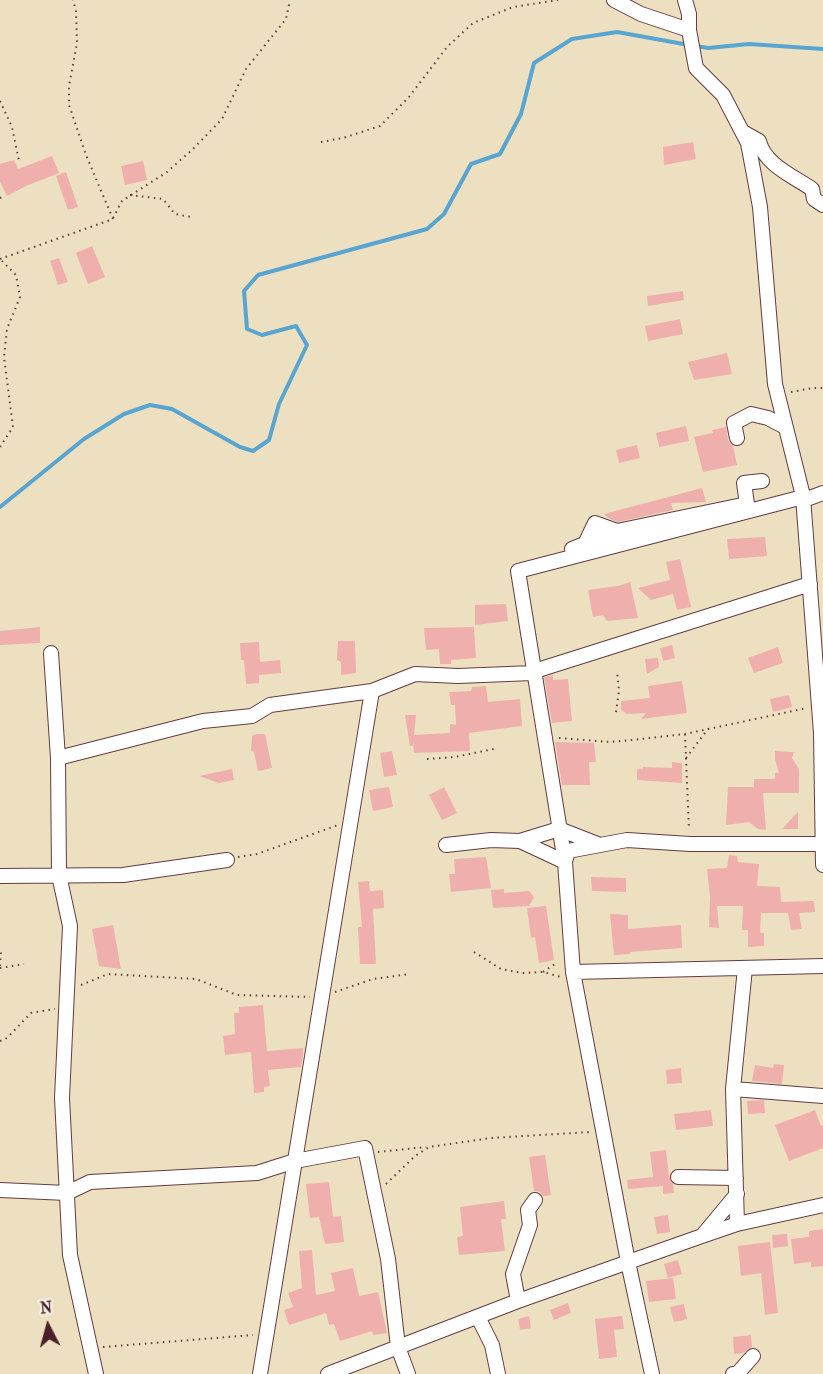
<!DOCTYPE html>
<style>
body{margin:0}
#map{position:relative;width:823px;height:1374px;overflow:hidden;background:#ede0c0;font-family:"IM FELL French Canon",serif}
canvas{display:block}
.north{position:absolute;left:18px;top:1296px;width:60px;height:60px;-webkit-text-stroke:4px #f7f3e8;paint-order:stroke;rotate:354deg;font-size:16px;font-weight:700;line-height:24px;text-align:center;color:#4a1f2b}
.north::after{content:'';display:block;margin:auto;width:21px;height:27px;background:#4a1f2b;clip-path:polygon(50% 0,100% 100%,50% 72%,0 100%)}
</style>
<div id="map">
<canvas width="823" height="1374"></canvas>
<div class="north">N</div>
</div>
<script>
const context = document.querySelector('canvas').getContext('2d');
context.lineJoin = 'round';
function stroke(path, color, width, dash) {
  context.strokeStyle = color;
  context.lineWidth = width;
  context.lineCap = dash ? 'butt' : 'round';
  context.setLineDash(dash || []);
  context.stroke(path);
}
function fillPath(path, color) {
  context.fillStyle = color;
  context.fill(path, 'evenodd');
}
stroke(new Path2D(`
 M696,46L708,48L749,44L823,49
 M0,507L84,439L124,414L150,405L172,409L240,447L253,451L269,440L279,404L307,345L296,326L262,335L247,329L244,291L258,275L427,229L444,214L471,164L500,154L521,114L534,63L572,39L617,32L689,45`), '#58a5d1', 4);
fillPath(new Path2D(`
 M693,142L696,159L664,165L663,147Z
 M52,156L59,173L26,186L7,196L0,182V164L14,160L18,169Z
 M143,161L147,180L125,185L121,166Z
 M66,172L78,207L68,210L56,176Z
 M92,246L105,277L88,284L76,253Z
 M59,258L68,282L58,285L50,261Z
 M683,291L684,300L648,306L647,296Z
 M680,319L683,334L648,341L645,326Z
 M727,353L732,374L694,380L688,362Z
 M686,426L689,441L659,447L656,433Z
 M726,427L728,440L733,446L737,465L703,472L694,437L713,433L712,430Z
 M637,445L640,458L619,463L616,450Z
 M702,488L706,502L671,503L673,510L618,522L608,518L604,514Z
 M765,537L767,556L729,559L727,539Z
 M680,559L691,607L677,610L673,594L651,600L638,588L670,580L666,562Z
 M630,582L638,618L607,621L603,615L593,617L588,590L618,586Z
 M506,604L508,621L475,625V605Z
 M40,627V643L0,645V631Z
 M474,627L476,658L451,660V664H440L439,649L426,650L424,628Z
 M338,641H355L356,673L341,675V662L337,660Z
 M259,642L260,662L280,660L281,673L259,675V683L246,684L244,660H241L240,643Z
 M672,645L675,658L663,661L660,648Z
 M778,647L783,663L754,673L748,658Z
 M658,658L659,667L647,674L645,659Z
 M553,675V680L568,679L572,721L552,723L544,677Z
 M682,681L687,713L641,719L646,713L627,714L621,710V701L650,698L648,686Z
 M486,686L488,702L520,699L522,726L469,733L470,751L414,753L413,741V746H410L405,715H416L414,735L450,733V724L456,725L455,705H451L449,692L471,691L472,687Z
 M789,695L792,707L773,712L770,699Z
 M256,734H265L272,768L258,771L254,752L251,751L252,736Z
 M555,742L594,743L596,762H589L590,785H562Z
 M392,751L397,775L384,777L380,753Z
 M775,751L794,752L792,758L799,769V793H763L766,830L758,829L749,822L726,825L728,787H754V779H775V773H779L775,759Z
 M672,762L682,763V783L637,780V769H643V767L672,768Z
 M232,769L234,780L219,783L199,776Z
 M389,787L393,807L373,811L369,790Z
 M444,787L457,813L442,820L429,795Z
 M798,812V829H782Z
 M729,855L737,856L738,862L759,864L757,886L780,887L781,902L814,901L815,912L799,913L802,929L791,930L788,913H761L760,933H764V946L748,947V930H742L743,906H717L719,928L709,927L710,897L707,869L727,868Z
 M486,857L491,888L451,892L449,874H455L454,859Z
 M591,877L626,878V892L592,891Z
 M369,881L370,891L383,890L384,908L373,909L376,964H360L358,927H362L358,882Z
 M504,889V893L529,891L534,897L529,906L493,908L491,890Z
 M546,906L554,960L539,963L535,937L531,938L527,908Z
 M610,914L628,915V929L681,925L682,948L630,952V954L614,955Z
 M113,925L121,969L99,966L92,929Z
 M263,1005L267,1051L303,1048V1055L301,1067L268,1070L270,1086L264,1087V1092L254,1093L251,1052L225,1055L223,1036L235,1034L234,1013H239V1007Z
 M774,1064L784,1065L782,1084L752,1081L755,1065L773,1068Z
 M681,1068L682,1083L667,1084L666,1070Z
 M764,1100L765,1113L748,1114L747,1101Z
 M711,1110L713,1126L676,1130L674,1114Z
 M815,1110L821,1126L823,1125V1148L789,1161L775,1125Z
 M666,1150L669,1176L673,1184L674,1193L663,1194V1186L628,1189L627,1180L653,1177L650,1152Z
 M545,1155L551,1195L543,1196L540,1192L534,1191L529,1157Z
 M329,1182L333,1217L341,1216L344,1242L325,1244L319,1217L310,1218L306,1184Z
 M504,1201L506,1219H501L505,1251L459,1255L457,1237L463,1236L460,1207Z
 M668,1215L670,1232L657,1234L654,1217Z
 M823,1229V1266L811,1267V1262L794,1264L791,1239L809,1237V1231Z
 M787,1234L788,1246L773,1248L772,1235Z
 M770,1242L778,1313L765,1315L761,1273L741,1276L738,1246Z
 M312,1250L316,1295L335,1291L331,1273L353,1268L359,1296L378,1292L387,1333L373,1335L372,1331L340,1341L334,1324L329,1325L326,1313L289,1325L284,1310L293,1307L288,1293L302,1288L299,1251Z
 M678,1260L682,1274L668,1278L664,1264Z
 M673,1278L676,1299L649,1302L646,1281Z
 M568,1303L571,1313L554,1320L550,1310Z
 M684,1304L687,1319L674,1322L670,1307Z
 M529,1316L531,1328L520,1330L518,1319Z
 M622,1316L624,1329L614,1330L617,1357L599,1359L595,1319Z
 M751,1335L752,1347L743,1353L734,1354L733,1337Z`), '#efb0ad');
const minor = new Path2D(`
 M614,0L641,14L689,30
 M685,0L689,14V30L696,68L723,95L748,143L760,207L775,384L804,500L823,493
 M743,132L759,141C764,164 793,176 812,189L814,199L823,205
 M737,438L734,423L751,414L768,418L785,427
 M585,544L595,523L617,531
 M572,549L617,531L747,504L744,483L762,481
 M51,653L58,758
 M520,841L559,829L600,845
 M446,845L491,840L520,841L565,862L568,851L627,840L690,844H823
 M0,876L123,875L227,860
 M573,972L823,966
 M733,1089L823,1096
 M678,1177L736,1178
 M0,1190L67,1193L90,1182L257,1173L295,1161L365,1148L388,1259L398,1347L408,1374
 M737,1224L733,1089L745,968
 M702,1236L737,1194
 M518,1301L513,1274L530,1225L528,1210L535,1200
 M478,1317L492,1345L498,1374
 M96,1374L70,1255L62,1098L70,926L59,875L58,758L203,721L252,716L270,705L372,691L415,674L458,676L533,673L541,669L810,584
 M260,1374L372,691
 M328,1374L518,1301L702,1236L737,1224L823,1205
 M652,1374L628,1262L573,972L565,862L518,571L803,497L821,733L823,865
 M733,1374H737L753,1356`);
stroke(minor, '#623c41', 16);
stroke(new Path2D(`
 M0,101L12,127L19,161
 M321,142L343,138L380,126L409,97L447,47L473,23L513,7L558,0
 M130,195L163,199L175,214L191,217
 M0,198L4,196
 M113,218L122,201L167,172L193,149L222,119L246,69L286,19L290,0
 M0,259L113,219L86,155L69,105V86L77,43L76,11L73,0
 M791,392L813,388H823
 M0,447L13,427L4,357L7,329L20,297L16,275L0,259
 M616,712L619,691L617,671
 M685,734L689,830
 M559,738L610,742L632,740L685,734L807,708
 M686,758L708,729
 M427,759L455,757L498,748
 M238,857L257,854L338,825
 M474,952L501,969L522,973L543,972L561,977
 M0,966L1,950
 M0,968L24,964
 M543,972L558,962
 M81,985L108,974L196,979L237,995L310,997
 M335,992L373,979L410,974
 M0,1041L7,1038L31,1013L55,1009
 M378,1152L426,1147
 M386,1184L415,1156L429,1147L491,1138L590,1132
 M103,1347L253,1335`), '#623c41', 2, [1.5, 4.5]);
stroke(minor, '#fff', 14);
</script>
